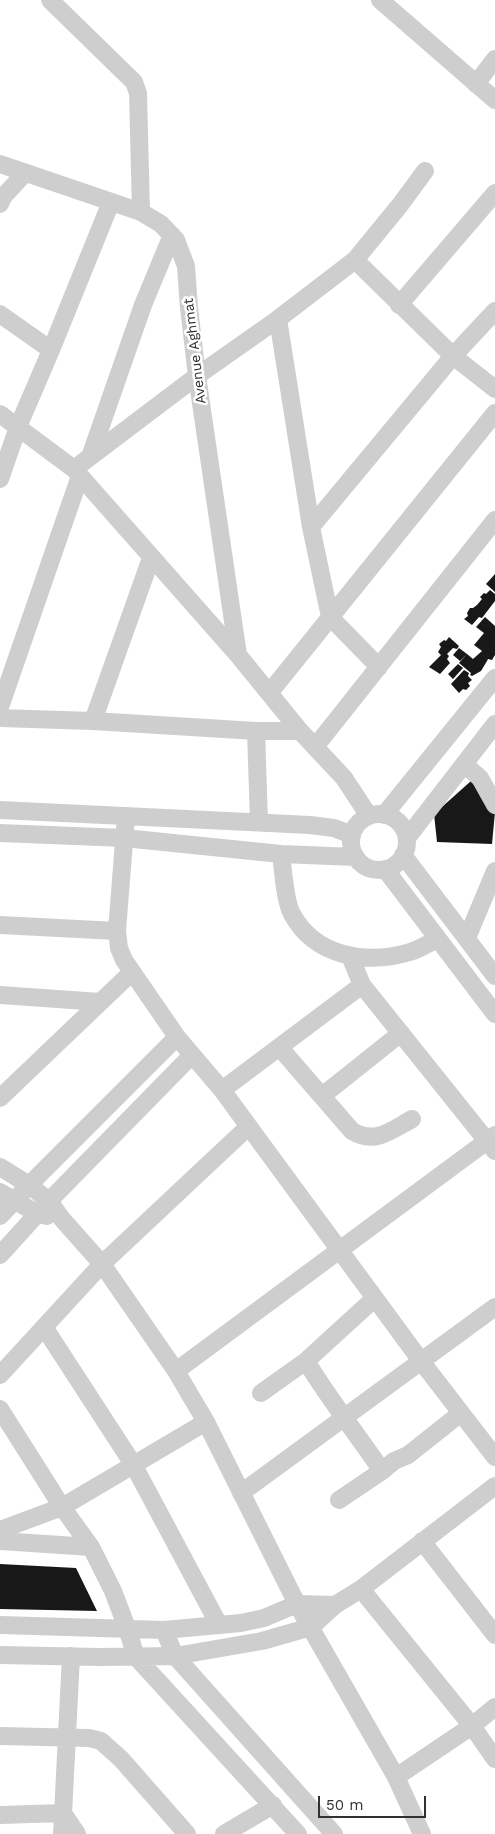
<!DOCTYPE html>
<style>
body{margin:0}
#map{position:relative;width:495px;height:1834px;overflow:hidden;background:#fff;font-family:"Work Sans",sans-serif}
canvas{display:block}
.scale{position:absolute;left:318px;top:1796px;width:108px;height:22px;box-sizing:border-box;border:2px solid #313131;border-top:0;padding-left:6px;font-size:15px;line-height:18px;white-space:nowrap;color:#313131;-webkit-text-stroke:4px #fff;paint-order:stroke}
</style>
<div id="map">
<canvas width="495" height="1834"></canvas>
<div class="scale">50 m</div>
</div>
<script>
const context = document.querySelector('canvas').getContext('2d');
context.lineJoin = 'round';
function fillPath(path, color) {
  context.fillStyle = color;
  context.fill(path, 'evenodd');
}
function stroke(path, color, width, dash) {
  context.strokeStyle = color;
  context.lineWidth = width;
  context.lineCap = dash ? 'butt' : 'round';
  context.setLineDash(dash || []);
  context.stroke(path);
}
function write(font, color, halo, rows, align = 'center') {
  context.font = font + ' "Work Sans",sans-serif';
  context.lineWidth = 5;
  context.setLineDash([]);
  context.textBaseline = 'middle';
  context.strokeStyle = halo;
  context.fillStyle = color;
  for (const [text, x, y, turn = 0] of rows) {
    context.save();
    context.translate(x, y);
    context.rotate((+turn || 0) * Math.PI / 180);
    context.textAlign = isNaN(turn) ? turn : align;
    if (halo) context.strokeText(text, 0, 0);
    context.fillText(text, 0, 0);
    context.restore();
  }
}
fillPath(new Path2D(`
 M495,574V592L486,584Z
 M490,590L495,594V601L482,618L479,617L472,625L464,619L468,616L467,613L470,608H473L477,605L482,599L480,597L484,593L486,594Z
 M485,617L495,626V655L492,660L488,659L487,661L481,671L472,676L470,675L471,673L459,663L467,654L473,659L482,651L474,645L484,633L476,627Z
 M449,637L459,646L457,649L453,648L447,654L449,656L447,659L450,663L440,674L429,667L441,655L438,652L441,647L439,644L444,640L446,641Z
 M459,648L467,654L460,661L453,655Z
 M458,664L463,668L453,679L448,674Z
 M464,670L469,673L468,676L472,680L468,683L470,686L466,690L463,689L459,693L451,684Z
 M471,781L495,812L492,844L437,842L434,814Z
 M0,1564L76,1568L97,1611L0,1609Z`), '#181818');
stroke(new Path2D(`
 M50,0L134,82L138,93L141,212
 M380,0L495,100
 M476,84L495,59
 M0,164L141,212L161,224L176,240L186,266L189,308L197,376L238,655
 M0,204L3,197L25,173
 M355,260L400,205L425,171
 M399,305L495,193
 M0,314L51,350
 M278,319L311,527L330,617L379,667
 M0,414L74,469L238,655L300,731L344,778L369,816
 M90,457L143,305L172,235
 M74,469L197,376L278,319L355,260L453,356L495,389
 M0,479L18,427L51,350L111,202
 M311,527L453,356L495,311
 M270,692L495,413
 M0,707L80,476
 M0,718L93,721L256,731H300
 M93,721L151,558
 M256,731L259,822
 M315,747L495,520
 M464,764L480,778L495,805
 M0,810L310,825L334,828L352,835
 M351 842a28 28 0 1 1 56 0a28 28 0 1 1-56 0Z
 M384,815L495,678
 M126,816L117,931L119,948L124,960L177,1037L222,1090L421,1361L495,1457
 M0,833L124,838L281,854L356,857
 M407,838L495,724
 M281,854C283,869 285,902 292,914C315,957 367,965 410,952C420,949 429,943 438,939
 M403,855L495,976
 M385,869L495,1014
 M0,925L117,931
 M467,938L495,871
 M350,956L362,985L495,1151
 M0,995L100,1002
 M280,1048L352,1131C375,1145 392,1130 412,1119
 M222,1090L362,985
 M322,1096L401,1033
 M0,1098L132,972
 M0,1167L29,1185L49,1201L62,1219L102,1264L176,1371L206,1422L297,1604L396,1777L422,1834
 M0,1192L38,1214L47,1216
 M0,1216L29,1185L177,1037
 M0,1255L49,1201L192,1055
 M375,1298L306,1361C329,1399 357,1434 382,1471L394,1461L408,1455L461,1413
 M44,1327L133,1464L219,1625
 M176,1371L495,1135
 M0,1375L102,1264L248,1127
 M261,1393L306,1361
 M0,1409L62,1507L91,1547L113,1591L127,1628L136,1657L298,1834
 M241,1493L495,1307
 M339,1500L382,1471
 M0,1530L62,1507L206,1422
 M0,1541L91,1547
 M422,1541L495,1635
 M361,1589L472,1726L495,1759
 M0,1625L164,1630L241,1623L264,1618L297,1604L335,1605
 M164,1630L175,1656L334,1834
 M0,1655L100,1657L175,1656L262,1641L311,1627L335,1605L361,1589L495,1486
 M0,1736L89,1738L101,1741L121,1759L187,1834
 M396,1777L472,1726L495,1707
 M0,1815L63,1813L77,1834
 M62,1834L71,1656
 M224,1834L273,1805`), '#cecece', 18);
write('14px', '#313131', '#fff', [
 ["Avenue Aghmat",195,351,-97]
]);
</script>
